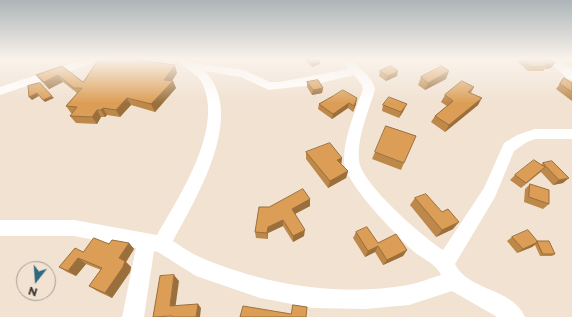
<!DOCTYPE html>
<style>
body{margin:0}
#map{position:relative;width:572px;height:317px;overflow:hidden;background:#f1e2d2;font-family:Montserrat,sans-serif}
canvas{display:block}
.north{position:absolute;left:16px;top:261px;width:40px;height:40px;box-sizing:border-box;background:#f1e2d2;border:1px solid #a99e92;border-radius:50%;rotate:197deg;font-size:11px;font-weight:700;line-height:16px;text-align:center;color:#3d3731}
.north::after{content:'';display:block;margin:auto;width:14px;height:18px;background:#2e6881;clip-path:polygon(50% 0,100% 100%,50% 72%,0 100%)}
</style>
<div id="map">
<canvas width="572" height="317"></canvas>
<div class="north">N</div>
</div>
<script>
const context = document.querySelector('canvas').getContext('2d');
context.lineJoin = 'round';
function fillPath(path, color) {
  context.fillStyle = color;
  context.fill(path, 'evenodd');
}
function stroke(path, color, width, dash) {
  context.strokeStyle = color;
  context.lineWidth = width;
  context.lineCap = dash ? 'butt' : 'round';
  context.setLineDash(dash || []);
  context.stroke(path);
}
fillPath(new Path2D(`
 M84,59H101L99,61L0,95V87Z
 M111,59H160L158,61C148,64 118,67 111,59Z
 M177,59H190L196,63L244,70L270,82H279L349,69L340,59H352L372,81L375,89C369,111 357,136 359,160C360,183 423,237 443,250L484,188L504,143L517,135L535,129H572V139H535L527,142L514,151L495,197L455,264C468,291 513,288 525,317H497L452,291L409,305L365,309L313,308L260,298L196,276L158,252L154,251L144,317H122L136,248L74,236H0V220H74L157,235C179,197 223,130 203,85C198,73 184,69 177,59ZM205,71L241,77L269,90L312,85L354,75L362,85L363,89C355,112 344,136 344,160C343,182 395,233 411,249C420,258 436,263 441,275C430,278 419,283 408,285C341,297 265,285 202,258C192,254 182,247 173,241C196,198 247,116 205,71Z
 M546,59H559L572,70V80L568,79Z`), '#fff');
fillPath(new Path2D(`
 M99,59H141V61L177,73L172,81H173L176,88L155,112L131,105L120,117L107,115L105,117H101L97,124L76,123L70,116L73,113H71L66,106L77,93L63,82L49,89L42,82L36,75L62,66L83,82Z
 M304,59H326H318L320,61V64L312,67Z
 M520,59H550L551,68L545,69L543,71H528L518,62Z
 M380,71L397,76L386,81L379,76Z
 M421,77L446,79L425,90L418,85Z
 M564,78L572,83V101L556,89Z
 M307,82L323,88L322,93L312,95L307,87Z
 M474,87L471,93L478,105L445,132L431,122L435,116L447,106L441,102L445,95Z
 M333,96L356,104L353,112L348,108L332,119L318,109L319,104Z
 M383,105L404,110L399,118L382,111Z
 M306,152L342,158L341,164L348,171L346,178L328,188L306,159Z
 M375,152L404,163L401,170L372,159Z
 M543,163L563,183L553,185L541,172L521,188L510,180L515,175L541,165Z
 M530,184L549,204L543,209L524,202L525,189Z
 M415,198L453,229L436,237L410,205Z
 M310,199V206L295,214L304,236L293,242L283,226L268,233V239L256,238L255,232L269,207Z
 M356,232L378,243L407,250L403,256L383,265L375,252L365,257L353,238Z
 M512,237L537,241L555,254L552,256H540L535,245L532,247L517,253L507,241Z
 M129,243L134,249L126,262L131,267L130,272L112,298L97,291L89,286L101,270L86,264L76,276L67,272L59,267L83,252L109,244Z`), '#bd884a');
fillPath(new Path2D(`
 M320,61V64L312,67V64Z
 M555,63L551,68L545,69L547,66L545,65Z
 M175,65L177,73L167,88L164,80Z
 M398,71L397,76L386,81L388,76Z
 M449,71L446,79L425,90L428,83Z
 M58,75L63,82L49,89L44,82Z
 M173,81L176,88L155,112L151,104Z
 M323,88L322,93L312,95L313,90Z
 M37,93L39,96L32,100L29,97Z
 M52,96L54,98L45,102L43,100Z
 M127,98L131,105L120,117L116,110Z
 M357,98L356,104L353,112L354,106Z
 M482,98L478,105L445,132L449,125Z
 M349,103L348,108L332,119L333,114Z
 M407,104L404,110L399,118L401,112Z
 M103,108L107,115L105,117L101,110Z
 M97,110L101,117L97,124L92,117Z
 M342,158L341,165L337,160Z
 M348,171L346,178L328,188L330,181Z
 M569,178L563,183L553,185L559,180Z
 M310,199V206L291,216L292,209Z
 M283,220V226L268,233V239L267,233L268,227Z
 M459,222L453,229L436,237L442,230Z
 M305,230L304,236L293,242V236Z
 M538,242L532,247L517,253L523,249Z
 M129,243L134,249L126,262L131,267L130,272L112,298L105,293L119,258Z
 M378,246L375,252L365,257L368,251Z
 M407,250L403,256L383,265L387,260Z
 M78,258L86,264L76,276L68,271Z
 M174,275L179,281L175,310L170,306Z
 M198,304L201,308L200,317H196Z`), '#9a6f3c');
const building = new Path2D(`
 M99,59H140L139,60L175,65L164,80L173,81L151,104L127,98L116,110L103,108L101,110H97L92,117L70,116L77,107L66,106L82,88H74L58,75L44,82L36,75L62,66L83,82Z
 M307,59H318L320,61L312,64Z
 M523,59H550L555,63L545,65L547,66L531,67Z
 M391,66L398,71L388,76L380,71Z
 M442,66L449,71L428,83L421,77Z
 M564,78L572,83V92L560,84Z
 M318,80L323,88L313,90L307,82Z
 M462,81L474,87L468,92L482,98L449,125L435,116L453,101L445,95Z
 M40,83L52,96L43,100L37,93L29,97L28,86Z
 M343,90L357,98L354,106L349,103L333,114L319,104L333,96Z
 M389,97L407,104L401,112L383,105Z
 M386,126L416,136L404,163L375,152Z
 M330,143L342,158L337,160L348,171L330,181L306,152Z
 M534,160L545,167L526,183L515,175Z
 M552,161L569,178L559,180L543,163Z
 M530,184L549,190V204L529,197Z
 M303,189L310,199L292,209L305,230L293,236L283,220L268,227L267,233L255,232L259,207H269Z
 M426,194L442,212L448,209L459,222L442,230L415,198Z
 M367,227L378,243L396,234L407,250L387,260L378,246L368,251L356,232Z
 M528,230L538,242L523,249L512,237Z
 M94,238L109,244L112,240L129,243L119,258L125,261L123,267L105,293L89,286L102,268L78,258L68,271L59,267L75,248L83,252Z
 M537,241H549L555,254H543Z
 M174,275L170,306L198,304L196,317H172V316L153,317L160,276Z
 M293,305L307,307L306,317H240L243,306L291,314Z`);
fillPath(building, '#dc9e56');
stroke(building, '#9a6f3c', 1);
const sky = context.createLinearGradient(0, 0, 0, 103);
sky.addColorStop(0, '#adb5b8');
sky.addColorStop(0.57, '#f9f2eb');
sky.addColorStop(1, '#f9f2eb00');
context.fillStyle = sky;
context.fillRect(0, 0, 572, 103);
</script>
